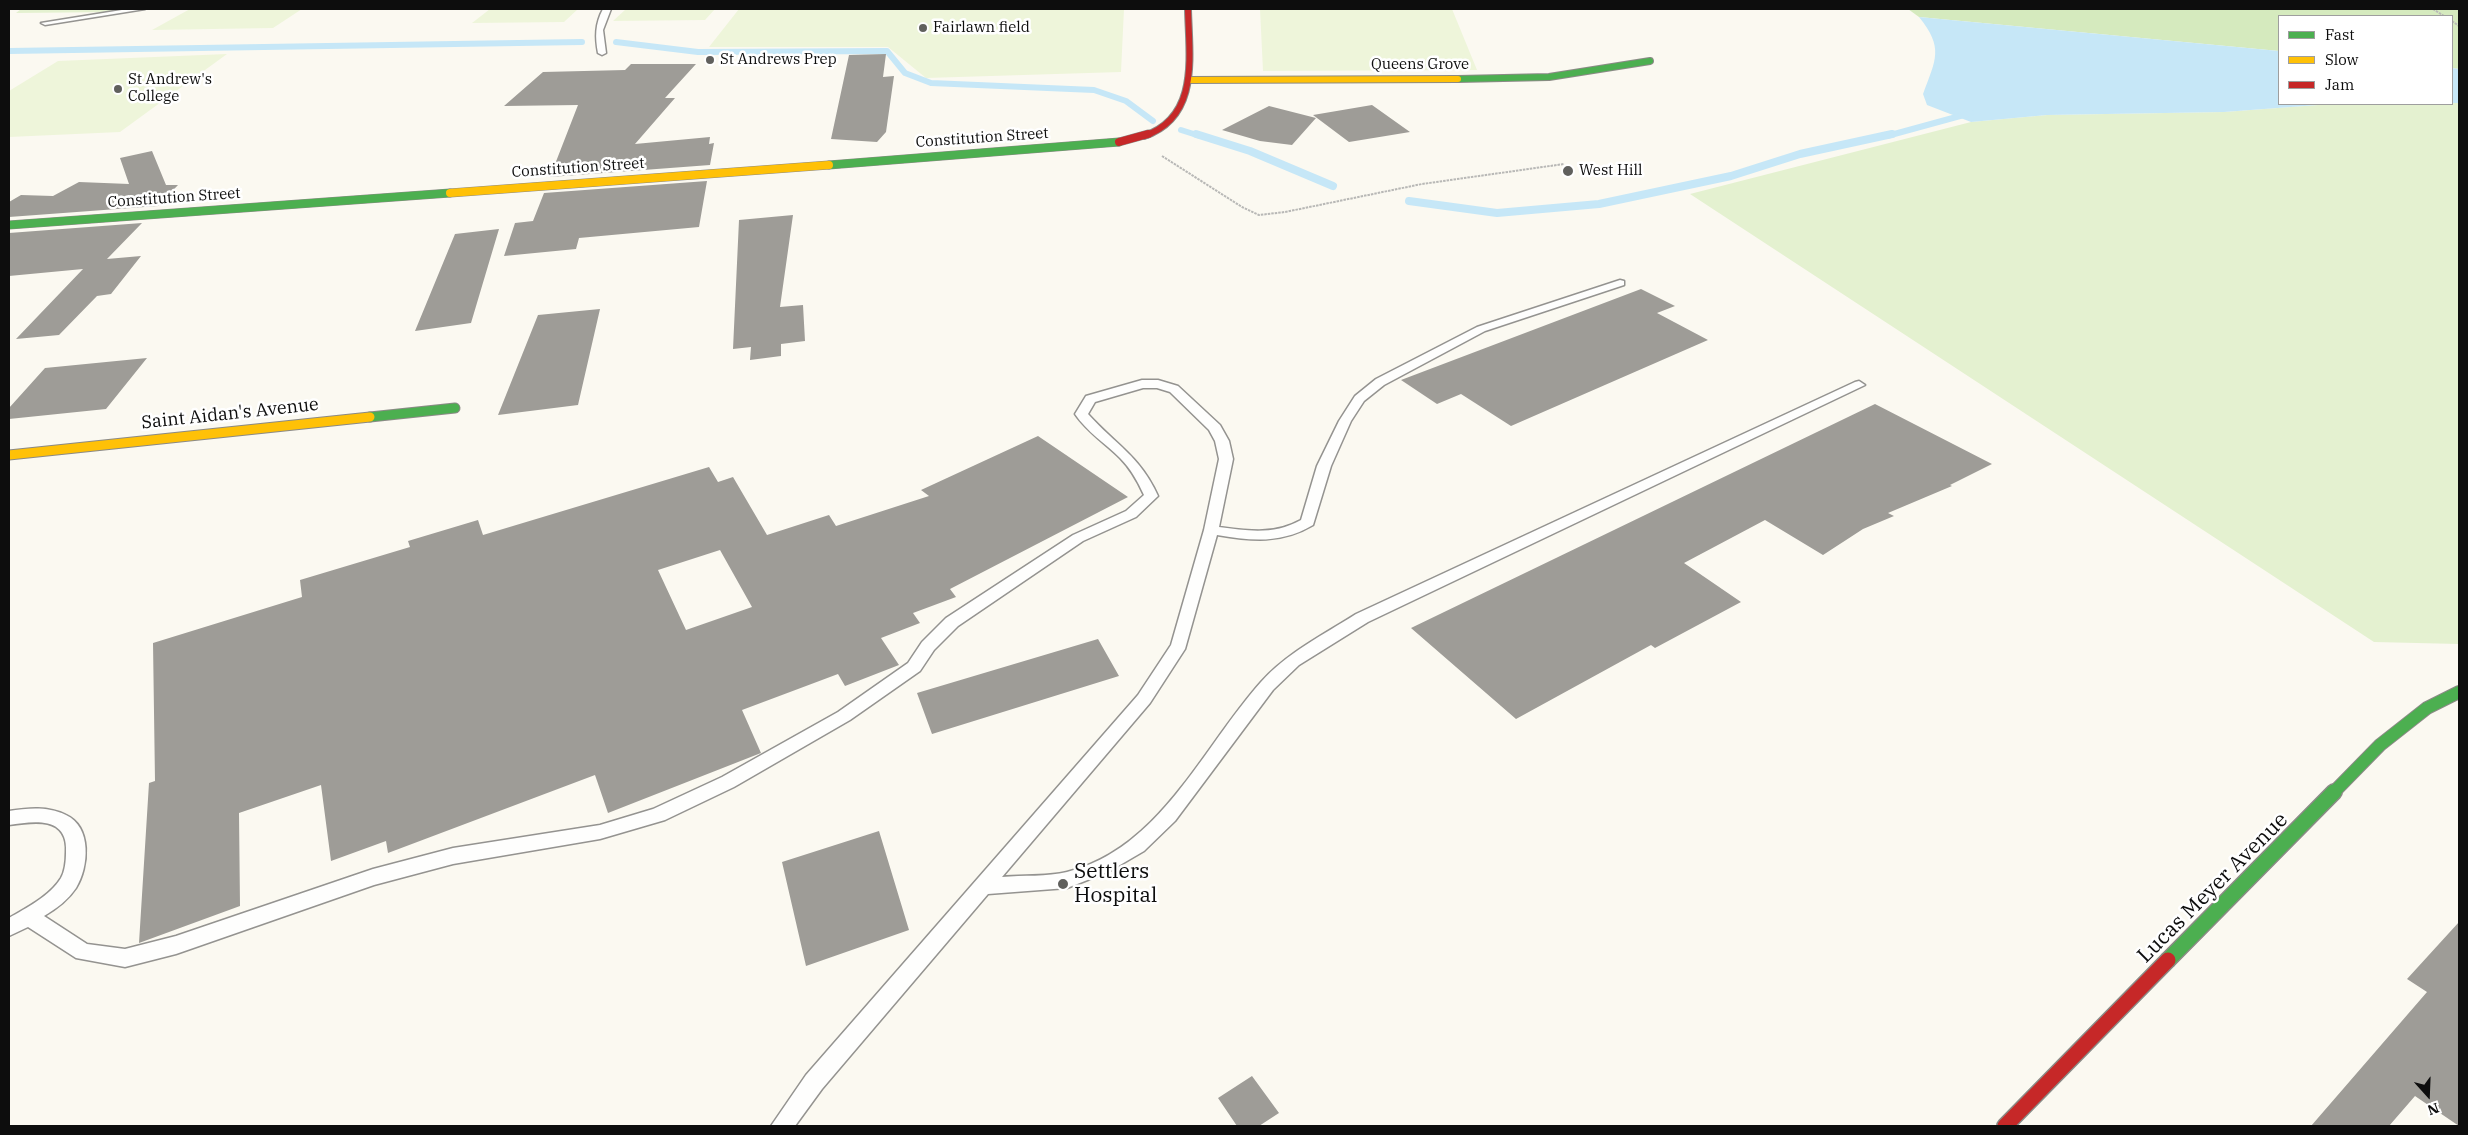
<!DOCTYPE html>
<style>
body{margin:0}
#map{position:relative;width:2468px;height:1135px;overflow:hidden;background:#fbf9f1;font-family:"IBM Plex Serif",serif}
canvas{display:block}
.frame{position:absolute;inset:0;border:10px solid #0d0d0d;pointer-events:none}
.legend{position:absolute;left:2278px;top:15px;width:175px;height:90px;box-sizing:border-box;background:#fff;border:1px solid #9e9e9e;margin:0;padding:6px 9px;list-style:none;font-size:15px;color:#0d0d0d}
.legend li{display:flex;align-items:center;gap:10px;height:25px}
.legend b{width:25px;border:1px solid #9e9e9e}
.north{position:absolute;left:2403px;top:1070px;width:50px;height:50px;-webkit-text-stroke:4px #fff;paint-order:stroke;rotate:160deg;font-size:14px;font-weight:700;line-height:20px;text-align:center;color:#0d0d0d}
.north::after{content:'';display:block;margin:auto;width:18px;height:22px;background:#0d0d0d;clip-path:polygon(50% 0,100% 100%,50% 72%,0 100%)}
</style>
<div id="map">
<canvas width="2468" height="1135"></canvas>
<div class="frame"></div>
<ul class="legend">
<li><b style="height:6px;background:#4caf50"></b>Fast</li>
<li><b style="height:6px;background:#ffc107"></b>Slow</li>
<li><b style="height:6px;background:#c62828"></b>Jam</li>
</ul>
<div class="north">N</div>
</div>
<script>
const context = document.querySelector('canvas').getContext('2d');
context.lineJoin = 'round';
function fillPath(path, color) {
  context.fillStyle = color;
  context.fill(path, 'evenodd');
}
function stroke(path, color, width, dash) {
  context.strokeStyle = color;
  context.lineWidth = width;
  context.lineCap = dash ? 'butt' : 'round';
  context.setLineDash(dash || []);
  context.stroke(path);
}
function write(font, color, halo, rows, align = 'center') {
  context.font = font + ' "IBM Plex Serif",serif';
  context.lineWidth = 5;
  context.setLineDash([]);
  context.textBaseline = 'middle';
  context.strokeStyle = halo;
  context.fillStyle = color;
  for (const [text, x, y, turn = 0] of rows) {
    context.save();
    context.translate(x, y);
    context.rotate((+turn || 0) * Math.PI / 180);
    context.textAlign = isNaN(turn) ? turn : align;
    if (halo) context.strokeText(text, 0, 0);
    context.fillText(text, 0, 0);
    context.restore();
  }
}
fillPath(new Path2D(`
 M21,9H133L114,12L16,13Z
 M2459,103V644L2374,642L1690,194L1971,122L2047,115L2224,112L2331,104Z`), '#e4f1d0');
fillPath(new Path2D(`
 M1908,9H2459V69L2452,68V16H2279V51L1919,17Z`), '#d5eabe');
fillPath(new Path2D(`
 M190,9H302L273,28L152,30Z
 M490,9H578L564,22L472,23Z
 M626,9H715L705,20L613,21Z
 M739,9H1124L1121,72L926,78L888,47H709Z
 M1260,9H1452L1477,70L1263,71Z
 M227,54L120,132L9,137V91L58,61Z`), '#eef5da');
fillPath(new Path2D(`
 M1919,17L2279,51V104H2331L2224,112L2047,115L1971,122L1927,105L1923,94C1936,59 1944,48 1919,17Z
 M2452,68L2459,69V103H2452Z`), '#c6e7f7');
stroke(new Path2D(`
 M616,42L698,52L887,51L905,73L931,83L1094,90L1126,101L1153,121
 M9,51L582,42
 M1181,130L1200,136
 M1887,136L1971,113`), '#c6e7f7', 6);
stroke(new Path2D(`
 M1196,134L1250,151L1333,186
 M1409,201L1497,213L1599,204L1731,176L1800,154L1892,134`), '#c6e7f7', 8);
fillPath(new Path2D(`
 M886,54L883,77L894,76L886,132L877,142L831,139L849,55Z
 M631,64H696L665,98H675L635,144L710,137L709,144L714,143L710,165L550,177L578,105L504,106L543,72L625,70Z
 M1372,105L1410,132L1349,142L1313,115Z
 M1269,106L1316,118L1292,145L1260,141L1222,130Z
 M152,151L166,185H178L158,206L9,217V202L21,195L53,196L79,182L129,184L120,158Z
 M707,181L699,227L579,238L576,249L504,256L515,223L533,221L544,193Z
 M793,215L780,307L803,305L805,341L781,344V356L750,360L751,347L733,349L739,220Z
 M142,223L107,259L141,256L111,294L97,296L59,335L16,339L83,269L9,276V233Z
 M499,229L471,323L415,331L455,234Z
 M1641,289L1675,306L1657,313L1708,340L1511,426L1461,394L1437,404L1401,380Z
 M600,309L578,405L498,415L538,315Z
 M147,358L106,409L9,419V408L45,368Z
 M1875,404L1992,464L1950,485L1952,486L1888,513L1894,516L1863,529L1823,555L1765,520L1684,563L1741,602L1655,648L1651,645L1516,719L1411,628Z
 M1038,436L1128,497L950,589L956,597L913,613L920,623L881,638L899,665L845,686L838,674L742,710L761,753L608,813L595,775L388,853L386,841L331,861L321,785L239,813L240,906L139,943L149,783L155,781L153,643L302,597L300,580L410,547L408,541L478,520L483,535L709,467L718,482L733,477L767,535L829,515L836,526L929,496L921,490ZM720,550L752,607L686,630L658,570Z
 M1098,639L1119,676L932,734L917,693Z
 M879,831L909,930L806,966L782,862Z
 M2459,922V1126L2415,1096L2389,1126H2311L2427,992L2407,979Z
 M1252,1076L1279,1113L1259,1126H1237L1218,1098Z`), '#9e9c97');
const lane = new Path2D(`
 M128,9H145L45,25L41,23Z
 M603,9H611L603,30L606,53L602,55L598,53C595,37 595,24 603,9Z
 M1620,280L1624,281V285L1485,331L1384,385L1364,401L1351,421L1331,466L1313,525C1281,544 1252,541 1217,535L1185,649L1150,703L1002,877C1023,875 1047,877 1067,872C1160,849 1202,748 1261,682C1287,653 1323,635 1356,614L1855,382L1859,381L1865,385L1368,622L1299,665L1273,690L1175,821L1144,851L1108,872L1067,888L988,894L822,1089L795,1126H771L806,1075L1138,695L1171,645L1204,530L1219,459L1215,441L1209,430L1170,392L1157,388H1143L1095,402L1088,414C1116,445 1140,456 1158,496L1136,517L1083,541L958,626L934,650L920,671L850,720L734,787L665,820L600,839L453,864L374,885L176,954L125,967L76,958L28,927L9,936V918C26,908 50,896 61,878C65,871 66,861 66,852C68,816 34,821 9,825V811C28,808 48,806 66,815C92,827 89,867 76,888C68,900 56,909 44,916L87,944L125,949L176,936L373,869L453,848L600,825L653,809L722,777L838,712L908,663L922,642L946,618L1073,535L1126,511L1144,495C1138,482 1131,469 1120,458C1105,443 1087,432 1075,414L1086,396L1142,380H1158L1178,386L1220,425L1229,441L1233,459L1219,527C1249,531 1274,535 1301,520L1317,466L1339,421L1355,396L1376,379L1477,327Z`);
const fastFar4 = new Path2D(`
 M1458,79L1549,77L1650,61`);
const fastFar3 = new Path2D(`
 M829,165L1119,142
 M9,225L450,193`);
const fastFar2 = new Path2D(`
 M370,417L455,408`);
const fastFar1 = new Path2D(`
 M2333,793L2380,745L2427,708L2459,692`);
const fast = new Path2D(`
 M2168,960L2334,792`);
const slowFar2 = new Path2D(`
 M1188,80L1458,79`);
const slowFar1 = new Path2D(`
 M450,193L829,165`);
const slow = new Path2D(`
 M9,455L370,417`);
const jamFar2 = new Path2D(`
 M1144,136C1200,117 1189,56 1188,9`);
const jamFar1 = new Path2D(`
 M1119,142L1148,134`);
const jam = new Path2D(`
 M2005,1126L2168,960`);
stroke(lane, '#949390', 3);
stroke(fastFar4, '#8b8a86', 8);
stroke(fastFar3, '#8b8a86', 9);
stroke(fastFar2, '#8b8a86', 11);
stroke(fastFar1, '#8b8a86', 14);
stroke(fast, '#8b8a86', 18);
stroke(slowFar2, '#8b8a86', 8);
stroke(slowFar1, '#8b8a86', 9);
stroke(slow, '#8b8a86', 11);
stroke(jamFar2, '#8b8a86', 8);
stroke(jamFar1, '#8b8a86', 9);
stroke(jam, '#8b8a86', 18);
stroke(new Path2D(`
 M2433,9L2444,16
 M2452,21L2459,26
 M1162,156L1242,207L1259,215L1285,212L1422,184L1564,164`), '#b8b8b6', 2, [2.5, 1]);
fillPath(lane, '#fefefd');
stroke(fastFar4, '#4caf50', 6);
stroke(fastFar3, '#4caf50', 8);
stroke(fastFar2, '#4caf50', 9);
stroke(fastFar1, '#4caf50', 12);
stroke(fast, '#4caf50', 15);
stroke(slowFar2, '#ffc107', 6);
stroke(slowFar1, '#ffc107', 8);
stroke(slow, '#ffc107', 9);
stroke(jamFar2, '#c62828', 6);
stroke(jamFar1, '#c62828', 8);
stroke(jam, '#c62828', 15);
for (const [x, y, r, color] of [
 [923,28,5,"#60605d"],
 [710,60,5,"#60605d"],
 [118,89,5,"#60605d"],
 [1568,171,6,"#60605d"],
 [1063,884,6,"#60605d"]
]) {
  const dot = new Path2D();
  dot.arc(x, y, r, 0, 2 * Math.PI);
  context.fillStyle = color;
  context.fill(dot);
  stroke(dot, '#fff', 2);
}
write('15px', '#0d0d0d', '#fff', [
 ["Fairlawn field",933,28],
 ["St Andrews Prep",720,60],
 ["St Andrew's",128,80],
 ["College",128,97],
 ["West Hill",1579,171]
], 'left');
write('15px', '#0d0d0d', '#fff', [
 ["Queens Grove",1420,65],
 ["Constitution Street",982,138,-4],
 ["Constitution Street",578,168,-4],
 ["Constitution Street",174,198,-4]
]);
write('18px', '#0d0d0d', '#fff', [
 ["Saint Aidan's Avenue",230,414,-6]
]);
write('21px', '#0d0d0d', '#fff', [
 ["Settlers",1074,872],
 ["Hospital",1074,896]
], 'left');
write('21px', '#0d0d0d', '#fff', [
 ["Lucas Meyer Avenue",2213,888,-45]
]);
</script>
